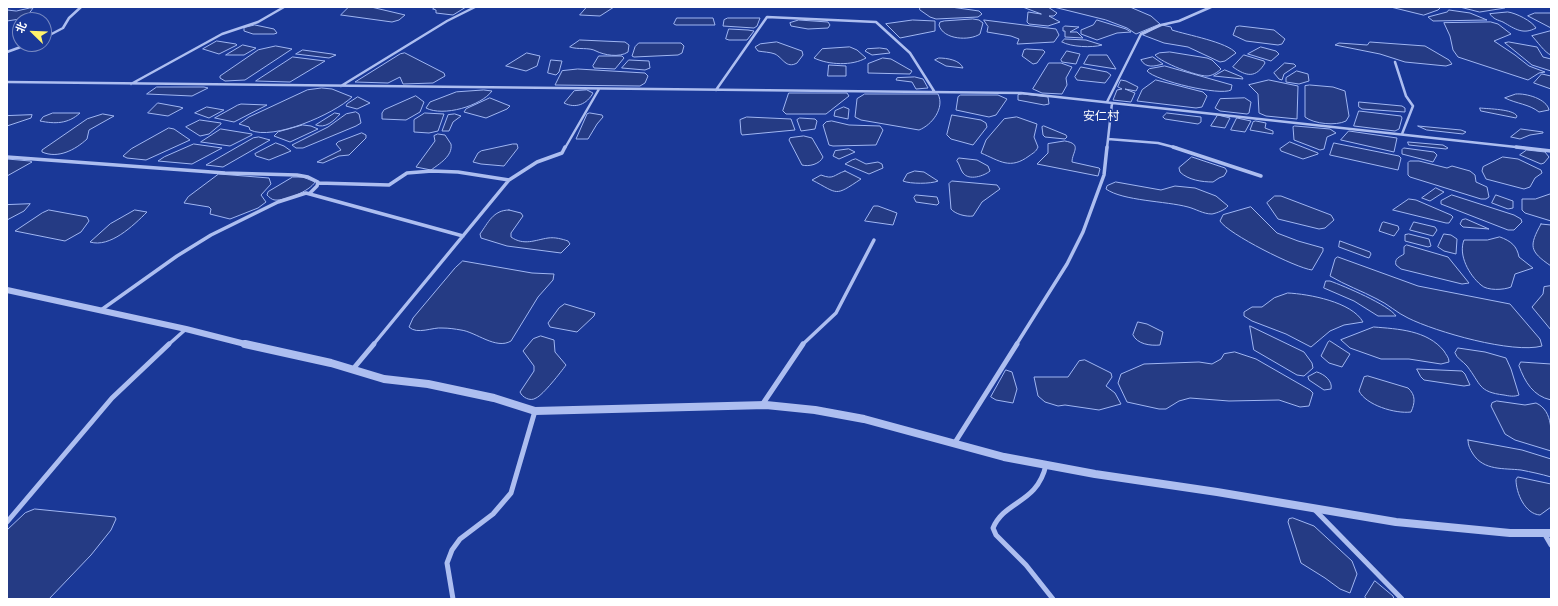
<!DOCTYPE html>
<meta charset="utf-8">
<style>
body{margin:0}
#map{position:relative;width:1558px;height:606px;overflow:hidden;background:#1a3897;font-family:Overpass,"Noto Sans SC",sans-serif}
canvas{display:block}
.frame{position:absolute;inset:0;border:8px solid #fff;pointer-events:none}
.north{position:absolute;left:12px;top:12px;width:40px;height:40px;box-sizing:border-box;background:#1a3897;border:1px solid #7688c1;border-radius:50%;rotate:293deg;font-size:11px;font-weight:700;line-height:16px;text-align:center;color:#fff}
.north::after{content:'';display:block;margin:auto;width:14px;height:18px;background:#fff26c;clip-path:polygon(50% 0,100% 100%,50% 72%,0 100%)}
</style>
<div id="map">
<canvas width="1558" height="606"></canvas>
<div class="frame"></div>
<div class="north">北</div>
</div>
<script>
const context = document.querySelector('canvas').getContext('2d');
context.lineJoin = 'round';
function fillPath(path, color) {
  context.fillStyle = color;
  context.fill(path, 'evenodd');
}
function stroke(path, color, width, dash) {
  context.strokeStyle = color;
  context.lineWidth = width;
  context.lineCap = dash ? 'butt' : 'round';
  context.setLineDash(dash || []);
  context.stroke(path);
}
function write(font, color, halo, rows, align = 'center') {
  context.font = font + ' Overpass,"Noto Sans SC",sans-serif';
  context.lineWidth = 3;
  context.setLineDash([]);
  context.textBaseline = 'middle';
  context.strokeStyle = halo;
  context.fillStyle = color;
  for (const [text, x, y, turn = 0] of rows) {
    context.save();
    context.translate(x, y);
    context.rotate((+turn || 0) * Math.PI / 180);
    context.textAlign = isNaN(turn) ? turn : align;
    if (halo) context.strokeText(text, 0, 0);
    context.fillText(text, 0, 0);
    context.restore();
  }
}
const water = new Path2D(`
 M349,7H371L405,15L399,20L392,22L341,15Z
 M436,7H466L453,15L436,13V10L433,9Z
 M587,7H614L600,16L580,15Z
 M920,7H951L979,11L982,14L978,17L936,19L930,17L920,10Z
 M1023,7H1048L1057,13L1054,16H1049L1060,22L1048,26L1029,24L1027,22L1028,12L1041,14Z
 M1054,7H1130L1151,16L1160,24L1136,34L1127,28L1106,20Z
 M1391,7H1441L1438,10L1424,15Z
 M1460,7H1505V8L1480,12Z
 M30,8H33L26,18L7,21V10L16,11Z
 M1449,10L1470,13L1487,20L1433,21L1428,17L1447,12Z
 M1508,12C1516,13 1532,21 1536,28C1523,35 1515,29 1503,22C1498,20 1493,19 1490,14Z
 M1535,13H1551V28L1528,16Z
 M677,18H713L715,25H676L674,24Z
 M728,18H760L757,26L754,28L723,26L724,20Z
 M973,19L979,20L983,23L980,34C970,41 943,40 939,25L940,22L944,21Z
 M799,20L828,22L830,25L828,28L808,29L791,26L790,23Z
 M913,20L935,21V31L900,38L886,24Z
 M984,20L1056,29L1059,35L1054,42L1018,44H1017L1019,39L1011,36L987,32L988,27Z
 M1097,20L1126,29L1131,32L1117,33L1097,40L1081,34V30L1093,25Z
 M1491,22L1498,24L1511,34L1494,41L1515,55L1529,66L1545,72L1539,73L1528,80L1458,57L1453,50L1450,36L1444,23Z
 M255,25L274,29L277,33L274,34H253L244,31V28Z
 M1162,25L1171,27L1172,30C1187,35 1227,42 1236,53L1225,61L1220,62L1188,47L1164,43L1143,35Z
 M1065,26L1079,27L1070,32H1077L1083,38L1065,37V31H1063V28Z
 M1240,26L1274,30L1285,39L1282,44L1278,45L1246,41L1233,35L1236,27Z
 M729,29L748,30L754,31L747,40H729L726,39Z
 M1551,31V55C1545,53 1537,41 1532,36Z
 M1065,39L1086,40L1102,45C1092,48 1071,47 1062,42Z
 M580,40L625,42L629,45L628,52C619,58 604,55 596,51C589,47 578,50 570,47Z
 M217,41L236,44L237,45L219,54L203,49Z
 M777,42L802,51L803,55L797,63C786,69 783,58 775,54C770,52 763,52 758,51L755,47L760,44Z
 M1370,42L1425,46L1449,60L1452,64L1446,66L1405,62L1380,54L1335,45L1339,43L1367,45Z
 M1509,42L1537,47L1543,57L1551,59V71L1532,65L1505,43Z
 M639,43H681L684,46L682,53L678,55L634,57L632,56L635,47Z
 M243,45L256,48L244,55H226Z
 M276,46L292,49L245,80L225,81L220,78V76L258,50Z
 M850,47L857,50L866,58C852,66 829,65 814,58L822,49Z
 M1261,47L1276,51L1279,54L1271,61L1248,54Z
 M880,48L887,49L890,53L872,55L865,51L867,49Z
 M1027,49L1043,50L1045,52L1037,63L1033,64L1022,56L1024,50Z
 M303,50L332,54L336,55L329,58L296,54Z
 M1067,51L1080,54L1076,64L1062,62L1061,60Z
 M1170,52L1207,58L1212,60L1221,69C1218,72 1212,76 1207,76C1196,76 1162,63 1155,55L1159,53Z
 M405,53L444,73L445,76L433,83L403,84L400,77L388,83L355,82L400,54Z
 M527,53L540,56L537,66L526,71L506,66Z
 M1089,55H1107L1116,69L1084,64Z
 M1244,55L1264,61L1265,63C1256,78 1247,77 1233,67Z
 M599,56H622L624,58L615,69L594,68L593,66Z
 M293,57L325,61L290,82L256,81Z
 M1153,57L1163,64C1155,66 1146,69 1141,60Z
 M883,58L891,59L912,71L910,74L868,73V64Z
 M939,58C947,58 960,60 963,68L946,66L935,60Z
 M551,60L562,61L559,72L556,75L548,73Z
 M629,60L649,61L650,68L645,70L622,68Z
 M1049,63H1061L1072,67L1066,78L1067,85L1062,94L1042,93L1033,89Z
 M1285,63L1294,64L1296,66L1284,74L1282,80L1279,79L1274,73Z
 M829,65L846,66V76H828Z
 M1165,66L1232,85L1231,90C1220,96 1156,81 1147,71L1149,69Z
 M1081,67L1107,72L1111,75L1105,83L1077,80L1075,77Z
 M578,69L645,73L648,76L645,83L640,86L555,85L562,71Z
 M1225,70L1242,77L1243,79L1214,76Z
 M1297,71L1308,74L1309,81L1299,84L1286,82V78Z
 M1542,74L1551,76V89L1534,83Z
 M915,77L923,79L928,88L916,89L912,82L896,80L897,78Z
 M1121,80L1126,81L1138,87L1136,91L1125,89L1135,93L1131,102L1113,100L1117,90L1122,89L1118,87Z
 M1156,80L1203,92L1207,96L1202,107L1196,108L1137,101L1142,90Z
 M1269,80L1298,86L1297,119L1266,116L1259,113L1258,94L1249,85Z
 M1310,85L1333,87L1345,91L1349,116L1346,121C1336,126 1314,124 1305,117V86Z
 M157,87H204L208,88L192,96L147,94Z
 M322,88L332,89L352,97C334,114 273,141 250,130L249,127L239,124L249,117L307,90Z
 M484,90L492,91C481,106 443,117 426,108L430,102L456,92Z
 M587,90L593,93C587,104 576,109 564,103L574,91Z
 M789,93H847L849,96L826,114H786L783,111Z
 M865,94H938C945,108 932,125 919,130L861,120L855,117L857,99Z
 M1023,94L1048,97L1049,104L1044,105L1018,100V95Z
 M1516,94C1526,93 1547,99 1549,110L1539,112C1529,104 1517,104 1505,98Z
 M961,95H998L1007,99L996,115L989,117L956,110L958,97Z
 M416,96L424,102L420,112L406,120L382,119V113L384,110Z
 M358,97L370,103L357,109L346,106L347,104Z
 M490,98L510,106L507,109L486,118L464,112L466,109Z
 M1245,98L1251,102L1249,113L1247,114L1220,111L1215,108L1220,99Z
 M1359,102L1402,106L1405,108V112L1362,109L1359,107Z
 M158,103L180,107L183,108L168,116L148,113Z
 M238,105L241,104L267,105L234,122L215,118Z
 M207,107L224,110L209,118L195,113Z
 M844,107L849,109L848,119L834,116L835,111Z
 M1480,108C1489,109 1513,109 1517,116L1516,118L1481,111Z
 M1359,111L1401,116L1402,118L1399,129L1395,131L1354,126Z
 M356,112L359,114L361,123L356,126L303,148H296L292,145L328,127L346,114Z
 M53,113H80C68,124 55,124 40,121L43,117Z
 M335,113L340,114C334,121 325,129 316,125Z
 M425,113L444,114L438,131L429,133L414,132V120Z
 M590,113L602,115L603,117L597,124L588,139H576L587,114Z
 M1167,113L1201,117V122L1198,124L1165,119L1163,117Z
 M103,114L114,116L89,130L87,139C75,150 58,159 42,152V150L87,119Z
 M455,114L461,116L453,122L449,131H442L448,115Z
 M32,115L31,118L7,126V116Z
 M952,115L981,120L986,123L987,127L973,145L951,139L947,135Z
 M1218,115L1230,118L1225,128L1211,126Z
 M747,117L791,119L795,130L742,135L741,133L740,120Z
 M1017,117L1037,124L1034,137L1038,147C1036,152 1033,153 1029,156C1010,170 1000,161 981,153L986,140L1004,119Z
 M800,118L815,119L817,121L815,129L801,131L797,120Z
 M1237,118L1251,121L1245,132L1231,130Z
 M200,120L221,123V124L209,134L200,136L186,127Z
 M832,121L849,125L880,126L883,130L876,145L833,146L829,145L823,125L826,122Z
 M1256,121L1266,123L1265,128L1273,131V134L1250,130L1253,122Z
 M303,125L311,126L318,129L290,142L274,136L278,132Z
 M1044,126L1066,135L1067,137L1065,139L1045,137L1043,135L1042,127Z
 M1295,126L1330,129L1336,133L1327,137L1324,149L1320,150L1294,140L1293,127Z
 M1418,126L1461,130L1466,132L1463,134L1427,130Z
 M169,128L174,129L190,140L146,160L127,158L123,156L131,149Z
 M221,129L252,134V135L230,146L201,142Z
 M1521,129L1543,132V133L1530,135L1520,139L1511,137Z
 M1349,131L1397,138L1394,152L1341,140Z
 M362,133L366,135V138L349,155L339,156L323,163L317,162L341,150L336,144L338,142Z
 M438,134L445,135L451,144C453,156 439,164 431,170L416,167L435,141L434,136Z
 M804,136L812,138L823,157C820,164 809,167 802,165L789,140L790,138Z
 M259,137L270,140L223,167L206,165L253,138Z
 M1065,141C1083,144 1072,152 1072,162L1099,168L1100,169L1098,176L1037,164L1048,153V144Z
 M1290,142L1318,153V154L1303,159L1281,151L1280,149Z
 M1408,142L1443,145L1448,148L1446,149L1409,145Z
 M276,143L284,146L291,151L269,160L256,156L255,154Z
 M1334,143L1399,156L1401,158L1398,170L1330,155Z
 M194,144L222,148L192,164L158,161L164,157Z
 M513,144H517L518,148L504,166L481,164L473,162L478,153L481,151Z
 M1404,148L1434,152L1437,155L1433,162L1402,154V150Z
 M849,149L855,152L839,159L833,156L835,151Z
 M1527,150L1545,152L1549,157L1544,163L1541,164L1520,155Z
 M1192,157L1225,168L1227,171L1224,176L1219,178L1213,182C1202,182 1188,180 1180,172L1179,168Z
 M1503,157L1518,159L1541,170L1542,173L1535,178L1530,187L1524,189L1486,179L1482,171L1483,167Z
 M959,158L977,160L988,166L990,171C984,176 969,181 963,173C960,169 960,165 957,161Z
 M7,159L30,161L32,162L7,176Z
 M856,159L866,164L878,162L882,164L883,168L869,174L845,164L852,160Z
 M1410,161H1419L1447,168L1452,166L1470,171L1475,175L1476,182L1487,187L1489,197L1486,199H1481L1410,177L1408,175V163Z
 M845,171L861,179C834,197 839,194 812,180L821,175C834,180 833,175 845,171Z
 M915,171L924,172L938,181C931,184 910,184 903,181L907,174Z
 M219,174L269,178L271,184L261,195L266,202L258,208L230,219L210,214L211,209L209,207L184,203L188,197Z
 M293,177H303L315,182C310,191 285,201 275,200C272,200 269,197 267,195L268,192Z
 M952,181L997,185L1000,189L982,202L973,216C966,217 955,214 951,209L949,184Z
 M1116,182L1161,190L1175,186L1195,188L1216,196L1228,206C1225,210 1217,213 1212,214C1203,214 1196,209 1188,207C1166,201 1123,201 1106,189L1107,186Z
 M1436,188L1444,192L1430,201L1422,198Z
 M1551,194V221L1525,213L1522,210V199H1535Z
 M916,195L937,197L939,203L937,205L916,202L914,198Z
 M1452,195L1514,215L1521,219L1522,222L1514,230H1508L1441,204V201Z
 M1496,195L1513,201V208L1508,209L1492,203Z
 M1275,196H1281L1331,215L1334,220L1325,228L1319,229L1278,219L1267,203Z
 M1409,199L1416,200L1451,215L1453,217L1449,223H1446L1393,210Z
 M30,204L24,211L7,220V205Z
 M874,206H878L897,213L893,225L865,221Z
 M1251,207L1277,233L1298,241L1323,248V251L1312,270C1296,268 1228,234 1220,221L1223,215Z
 M49,210L87,217L89,221L81,232L65,241L15,231L42,213Z
 M135,210L147,212C133,226 110,248 90,242L110,224Z
 M509,210L521,213L523,216L511,233V237C524,246 535,240 548,238C555,237 562,239 568,241L570,244L561,253L507,246L481,238L480,234C488,223 493,210 509,210Z
 M1466,219L1489,229L1463,227L1460,224L1462,220Z
 M1384,222L1398,226L1399,229L1394,236L1379,231L1382,223Z
 M1414,222L1435,227L1437,230L1433,236L1410,230Z
 M1541,224L1551,225V266C1529,251 1529,246 1541,224Z
 M1409,234L1429,239L1431,246L1428,247L1405,241V235Z
 M1444,234L1451,235L1457,239L1456,254L1444,251L1438,247Z
 M1500,237C1511,241 1517,246 1519,257L1533,268L1515,274L1511,287C1504,290 1487,291 1481,285C1469,275 1458,255 1464,240H1487Z
 M1340,241L1370,252L1371,254L1369,258L1366,257L1339,247Z
 M1407,245L1448,257L1469,283L1462,284L1401,269L1396,265C1394,258 1400,257 1404,254V247Z
 M1338,257L1418,286L1510,304L1540,339L1542,346C1513,354 1436,332 1408,318C1397,313 1388,304 1377,299C1362,291 1345,285 1330,276L1335,259Z
 M463,261L532,273L554,274L553,280L538,297L511,341C496,350 476,332 461,330C455,329 449,328 442,328C433,327 417,335 409,327L413,318L455,268Z
 M1326,281H1330C1344,286 1389,305 1396,316H1378L1354,301L1324,288Z
 M1551,286V330L1532,307L1543,294L1544,287Z
 M1288,293C1309,294 1352,302 1363,322L1344,325L1330,331L1311,347L1286,334L1252,321L1244,316V312L1252,307H1262L1274,298Z
 M565,304L595,313L594,316L577,332L550,327L548,323L559,308Z
 M1138,322L1147,324L1163,332L1160,345C1150,346 1137,344 1133,335Z
 M1250,326L1304,352L1312,363L1313,368L1304,376L1297,375L1254,350Z
 M1374,327C1398,329 1427,330 1444,351C1446,355 1449,357 1449,362L1441,364L1409,359H1381L1350,348L1341,340Z
 M541,336L554,340L555,352L566,365C561,372 543,395 536,398C530,402 522,397 520,392L534,371V366L523,351L533,339Z
 M1330,341L1350,354L1342,367L1329,363L1321,356L1328,342Z
 M1458,348L1485,352L1506,358L1511,369L1519,395C1514,397 1509,396 1504,395C1478,392 1481,384 1467,366C1463,361 1457,359 1455,353Z
 M1235,352L1256,359L1310,390L1313,393L1309,406L1300,407L1279,400L1229,401L1190,398L1179,401L1166,409H1159L1127,402L1118,383L1121,374L1144,364L1199,362L1212,364L1221,359L1224,354Z
 M1085,360L1111,373L1112,377L1106,386L1115,393L1121,404L1099,410L1065,405L1058,406L1045,402L1038,396L1034,377H1068L1079,361Z
 M1521,362L1551,364V400C1533,396 1525,382 1519,366Z
 M1417,369L1462,371L1465,374L1470,385L1464,386L1424,380L1421,377Z
 M1006,370L1012,372L1017,389L1013,403L996,400L991,397Z
 M1317,372C1324,374 1333,381 1331,389L1324,390L1309,380L1308,377Z
 M1368,376L1408,388C1416,395 1415,403 1411,412C1395,414 1366,405 1359,391L1364,377Z
 M1497,401L1525,405L1536,403C1554,411 1551,435 1551,451L1515,440L1505,434L1491,406L1492,403Z
 M1468,440L1522,450L1551,459V477C1541,474 1531,472 1521,470C1504,468 1484,471 1473,454C1470,449 1468,446 1468,440Z
 M1518,477L1551,484V507L1540,515C1525,514 1516,493 1516,480Z
 M35,509L115,517L116,519L111,530L91,555L49,599H7V530L25,513Z
 M1293,518L1314,526L1352,561L1357,574L1350,593L1340,589L1325,578L1301,563L1288,522L1289,519Z
 M1375,581L1393,596L1394,599H1366L1365,597Z`);
fillPath(water, '#253b84');
stroke(water, '#a0b6f2', 1);
stroke(new Path2D(`
 M44,38L63,28L69,18L81,7
 M7,52L29,44
 M1395,62L1406,96L1413,106L1402,134
 M7,82L1021,93L1525,148
 M131,84L222,34L258,22L284,7
 M341,86L447,21L475,7
 M716,90L767,17L876,22L910,53L934,91
 M1107,102L1141,34L1161,25L1179,21L1211,7
 M1108,139L1158,143L1177,148
 M565,148L599,89
 M1107,148L1112,103`), '#adbef0', 2.5);
stroke(new Path2D(`
 M1173,147L1261,176
 M1516,147L1551,151
 M7,157L225,173L297,175L308,177L318,182L317,186L310,193
 M318,183L389,185L407,173L432,171L458,172L509,180
 M101,310L177,256L211,235L278,202L306,193L463,236
 M168,345L186,329
 M373,345L509,180L537,162L562,153L565,147
 M802,345L836,313L874,240
 M1016,345L1067,264L1083,232L1104,175L1107,147`), '#adbef0', 3.5);
stroke(new Path2D(`
 M353,369L374,344
 M762,405L803,344
 M954,444L1017,344
 M1046,465C1037,504 1005,500 993,528L996,535L1026,565L1053,599
 M1315,510L1402,599
 M7,522L112,398L169,344
 M1544,533L1551,545
 M453,599L447,563L452,550L460,539L493,514L511,493L535,411`), '#adbef0', 5);
stroke(new Path2D(`
 M7,290L186,329L249,345`), '#adbef0', 6);
stroke(new Path2D(`
 M245,344L331,363L384,379L428,384L494,398L535,411L766,405L815,410L864,419L1004,457L1095,474L1217,492L1396,522L1510,533H1551`), '#adbef0', 8);
write('12px', '#fff', '#1a3897', [
 ["安仁村",1101,118]
]);
</script>
